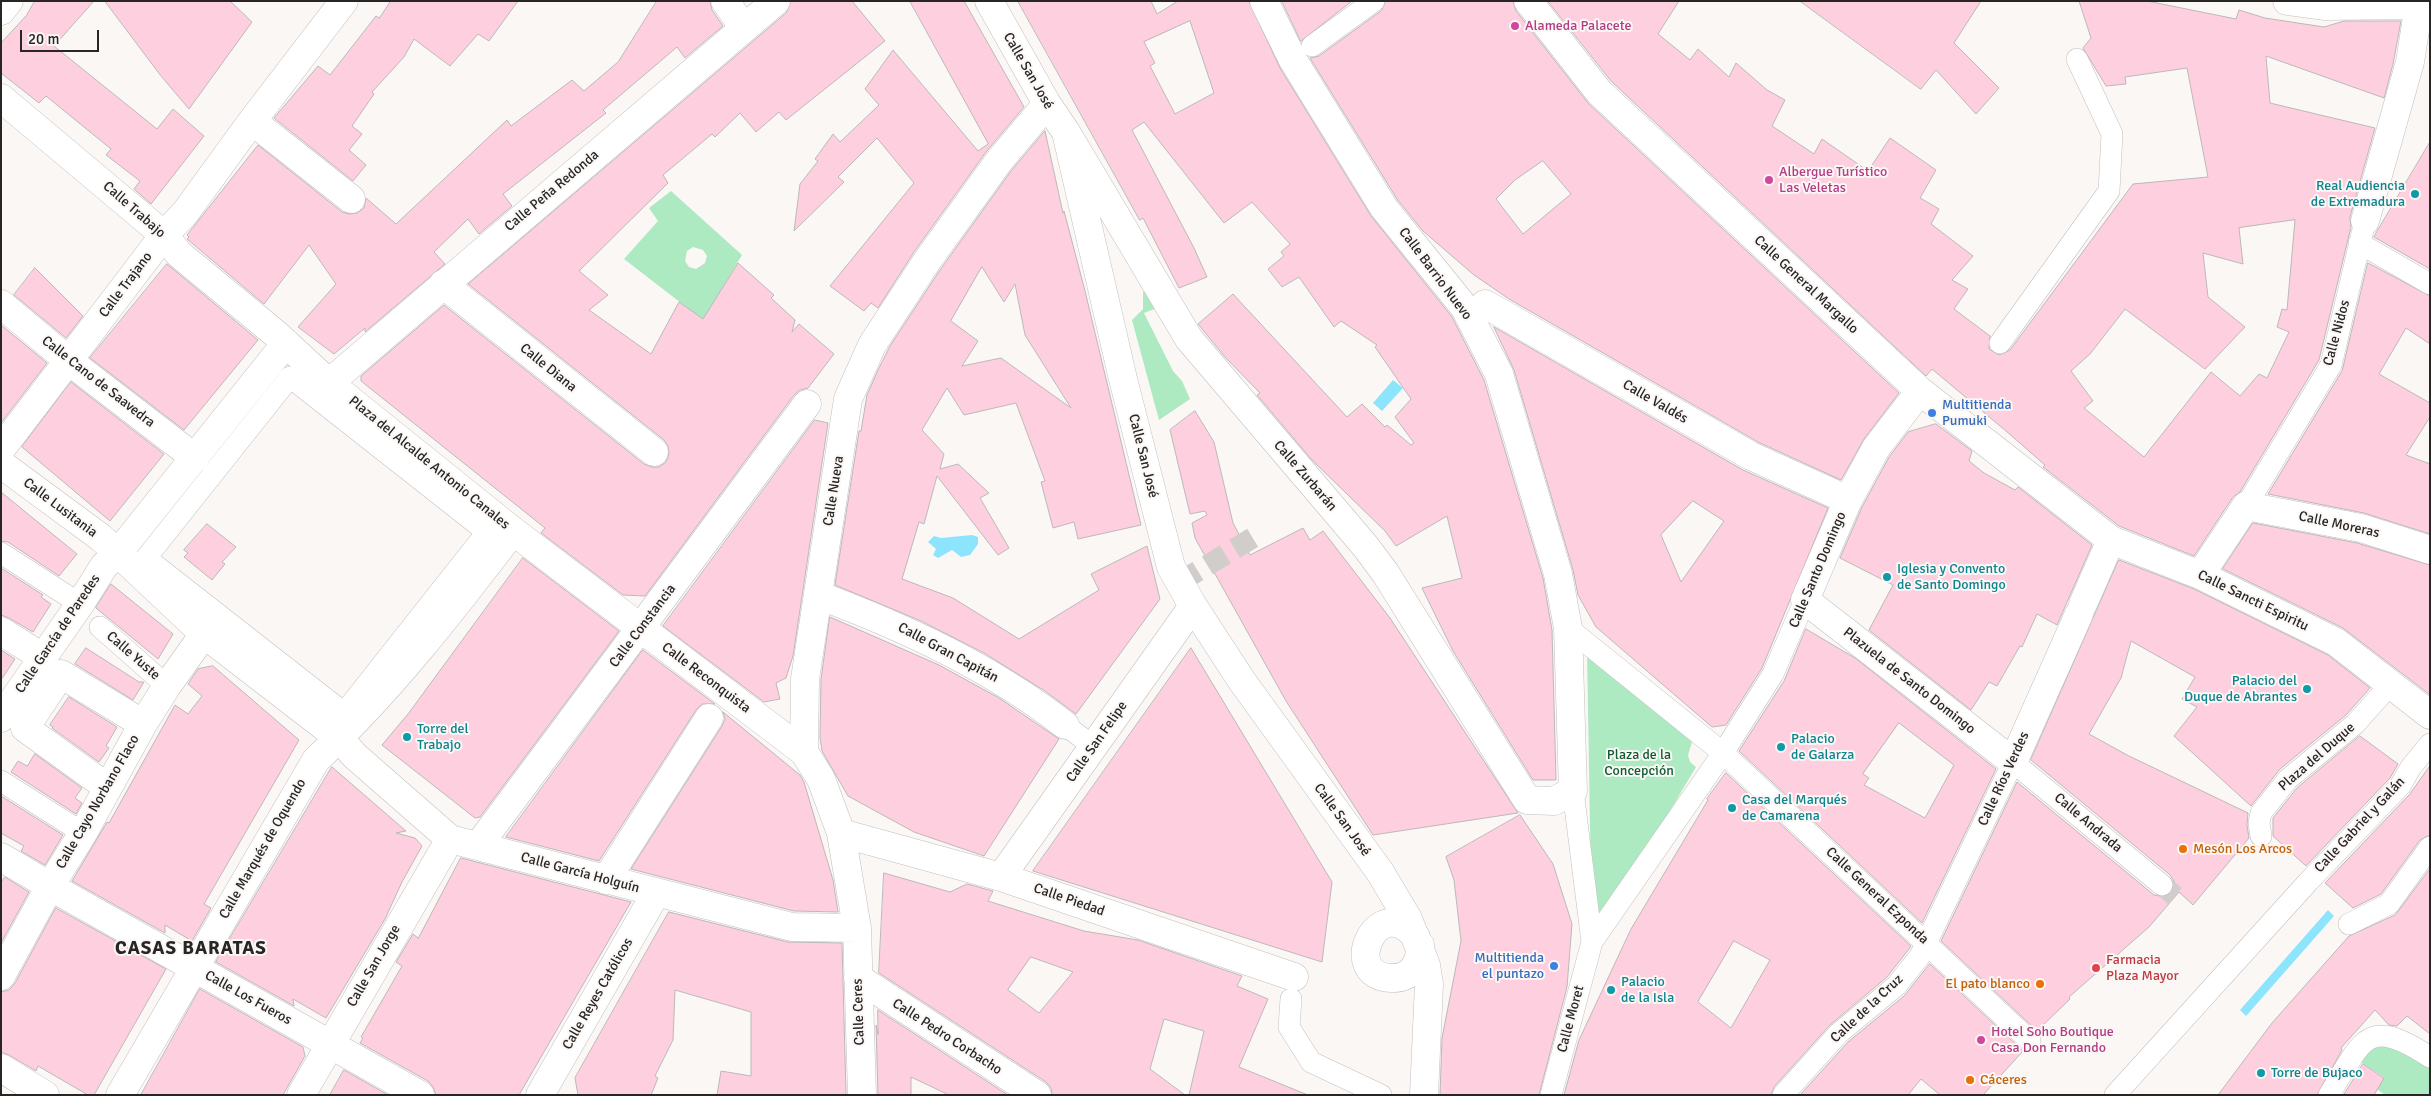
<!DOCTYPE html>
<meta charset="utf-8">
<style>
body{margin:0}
#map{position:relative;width:2431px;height:1096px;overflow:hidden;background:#fbf7f5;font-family:Signika,sans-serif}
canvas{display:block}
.frame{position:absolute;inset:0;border:2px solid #282625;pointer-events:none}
.scale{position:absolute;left:20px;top:30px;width:79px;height:22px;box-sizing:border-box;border:2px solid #282625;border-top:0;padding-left:6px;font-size:15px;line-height:18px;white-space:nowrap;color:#282625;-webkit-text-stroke:4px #fbf7f5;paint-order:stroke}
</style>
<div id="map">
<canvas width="2431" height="1096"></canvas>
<div class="frame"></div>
<div class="scale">20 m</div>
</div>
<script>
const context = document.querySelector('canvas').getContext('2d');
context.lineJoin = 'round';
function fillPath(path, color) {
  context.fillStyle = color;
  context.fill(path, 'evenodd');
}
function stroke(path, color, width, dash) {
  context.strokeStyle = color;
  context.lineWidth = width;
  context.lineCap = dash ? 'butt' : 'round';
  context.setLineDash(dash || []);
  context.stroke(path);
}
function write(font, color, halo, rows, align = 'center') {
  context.font = font + ' Signika,sans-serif';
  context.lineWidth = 4;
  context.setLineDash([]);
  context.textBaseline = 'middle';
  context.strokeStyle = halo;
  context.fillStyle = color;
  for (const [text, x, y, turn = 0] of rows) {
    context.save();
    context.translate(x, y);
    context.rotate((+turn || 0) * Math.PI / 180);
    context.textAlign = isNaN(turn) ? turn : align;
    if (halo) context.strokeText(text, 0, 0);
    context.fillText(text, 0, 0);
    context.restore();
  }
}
fillPath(new Path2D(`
 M671,191L742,255L703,320L624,259L658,221L649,208ZM693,247L703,250L707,256L705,263L696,269L689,267L685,261L687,251Z
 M1148,290L1157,308L1144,313L1173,371L1182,381L1190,399L1159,420L1132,320L1143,309V292Z
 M1587,651L1692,742L1688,755L1690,762L1696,767L1592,942Z
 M2383,1035L2430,1058V1095H2385L2377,1089L2384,1077L2359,1061Z`), '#adeac1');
fillPath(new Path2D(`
 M1393,380L1403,388L1382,411L1373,403Z
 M972,535L978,537V544L970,555L961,557L952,550L938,558L933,555L936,549L928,542L934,536L941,538Z
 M2328,910L2334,916L2246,1016L2240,1010Z`), '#8ce4fd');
const building = new Path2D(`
 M35,1H94L54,46L157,129L173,109L204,136L151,204L134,189L140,181L106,155L111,149L46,96L39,103L1,73V43L26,16Z
 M105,1H230L252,22L189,109L161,76Z
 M391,1H518L489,41L478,34L450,66L414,39L404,57L372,92L374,94L352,126L362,134L349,150L366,165L353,181L274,118L318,66L330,75L376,16L379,18Z
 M657,1H710L712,10L723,26L685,58L677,47L603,110L606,113L503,194L512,206L479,234L468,219L434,252L445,264L365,332V328L334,354L298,327L336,284L309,245L264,304L187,239L189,237L187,235L258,145L342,212L349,214L357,213L364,208L366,198L396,224L507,120L511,126L572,80L584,91L618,62Z
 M791,1H852L885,41L786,120L779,112L756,132L740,113L715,137L712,134L663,175L668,183L579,271L608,295L589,310L651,354L679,302L703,319L738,263L774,295L771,298L795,320L792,332L799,324L834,354L808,388L800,390L794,395L645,596L623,595L541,533L545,528L361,381V376L444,305L644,464L652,467H659L666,462L669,454L668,446L664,440L468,284L786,13Z
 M910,1H964L1024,107L986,152L914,252L878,308L871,303L864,311L830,286L914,183L877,138L838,177L844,182L794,231L800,184L818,161L815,159L833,134L840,142L879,105L865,89L893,50L978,151L988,144Z
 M1018,1H1151L1157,14L1178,1H1249L1280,68L1371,216L1452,317L1484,380L1543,578L1552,630L1556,780H1533L1453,651L1422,588L1462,578L1447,516L1396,546L1385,531L1312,460L1257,395L1260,393L1225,357L1198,324L1233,294L1347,417L1362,404L1385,427L1387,425L1411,445L1414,443L1395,417L1411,399L1375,347L1377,345L1341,321L1334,327L1299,277L1282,287L1268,269L1284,256L1281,252L1290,244L1252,202L1224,223L1144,122L1132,130L1194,248L1207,277L1179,288L1143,218L1140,220ZM1190,21L1214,93L1175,114L1150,66L1155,63L1144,42Z
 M1282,1H1352L1301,41Z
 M1386,1H1513L1516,11L1588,103L1899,393L1864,439L1841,480L1758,442L1509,299L1474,275L1423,231L1397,199L1310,58L1319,56L1381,11ZM1543,161L1571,194L1523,234L1496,199L1515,180Z
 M1548,1H1679L1658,34L1690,60L1698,49L1729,77L1736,63L1767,90L1785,100L1772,126L1814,154L1822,139L1868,171L1890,138L1936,170L1920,198L1939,209L1931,224L1973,256L1952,280L1968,289L1954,309L1990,336L1989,349L1999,355L2010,350L2133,184L2208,177L2187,68L2125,77L2126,84L2106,86L2083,48L2091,38L2079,1H2147L2236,19L2239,10L2265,18L2324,27L2344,21H2401L2393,64L2384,98L2266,56L2270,103L2375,128L2350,217L2351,227L2319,360L2240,492L2233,497L2194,556L2119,526L2043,467L2045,465L2006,431L1932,369L1926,376L1611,81ZM2295,220L2287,310L2282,309L2277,327L2289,332L2267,378L2259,374L2240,396L2211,372L2144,457L2084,408L2093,401L2071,371L2090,354L2125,309L2205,369L2245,327L2208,297L2203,253L2243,264L2239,228Z
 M1800,1H1981L1954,43L1999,88L1976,114L1936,70L1921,89Z
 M1045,131L1063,213L1064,211L1085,291L1141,525L1078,539L1074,522L1053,528L1041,482L1045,481L1016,403L964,415L947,388L922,430L944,454L940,469L958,464L989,493L980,498L1009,548L998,555L937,476L924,524L919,522L902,579L953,598L1019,639L1099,590L1091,574L1147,546L1160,599L1076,714L1045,691L984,653L921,621L835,585L859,431H861L867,395L878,370L890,346L940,270L1011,171ZM982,267L1004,302L1015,284L1025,335L1071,408L1001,358L962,366L978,341L951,321Z
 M2430,142V269L2374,237Z
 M2368,263L2430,296V344L2406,328L2379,374L2430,403V417L2406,455L2430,464V534L2364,513L2268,494L2342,371Z
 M167,264L258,340L184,430L90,358Z
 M35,268L83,316L66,338L14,295Z
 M1,325L47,363L1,423Z
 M1494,327L1743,470L1828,508L1762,668L1726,725L1712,727L1596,627L1578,595L1573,570L1514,370ZM1693,501L1724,521L1681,582L1661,535Z
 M71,382L164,454L110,521L22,447Z
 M1195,411L1214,442L1233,523L1250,555L1303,528L1310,540L1323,531L1390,618L1518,813L1373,835L1286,701L1195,538L1192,523L1207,515L1205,511L1190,514L1170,430Z
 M815,420L828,423L793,656L786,678L776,683L780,699L764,702L663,626Z
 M1936,424L1972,451L1969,461L1984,473L2015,490L2018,487L2092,545L2057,625L2037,614L2022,647L2020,646L1997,686L1989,682L1971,710L1869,630L1893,585L1840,558L1862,507L1889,457L1908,432Z
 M1,492L77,554L59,576L8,542L1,541Z
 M2253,523L2357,543L2430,565V695L2343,628L2223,569Z
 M207,524L236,547L222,562L225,564L212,580L184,557L188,553L184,550Z
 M523,558L619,631L480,817L475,818L382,745L408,714Z
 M2119,560L2194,589L2328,655L2370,688L2346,715L2280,769L2251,806L2174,736L2197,707L2182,699L2195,677L2131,641L2121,678L2089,734L2127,755L2248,813L2247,825L2249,838L2193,905L2179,892L2149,927L2069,997L2070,999L2037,1031L1941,941L2017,782L2154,895L2166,897L2174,888V881L2170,875L2031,760Z
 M1,568L43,595L41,597L51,604L33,632L9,618L1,615Z
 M111,584L173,634L158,659L96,608Z
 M830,617L939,665L999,698L1059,739L984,856L914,832L848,796L822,751L820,737L821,680Z
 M1806,629L1855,658L1996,769L1922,923L1739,751L1784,681ZM1899,723L1954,765L1925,818L1864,785L1869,778L1863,774Z
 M86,648L139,682H144L133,700L75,664Z
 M1191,648L1332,882L1322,962L1033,871Z
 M1,650L15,659L1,680Z
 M643,650L715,704H702L696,710L599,861L506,837Z
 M213,666L299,740L204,904L211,908L192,941L165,925V933L72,881L107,822L109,823L175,705L188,714L202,696L188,684L198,669Z
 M69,697L117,727L106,746L109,748L99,762L52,728L53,727L50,725Z
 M723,712L800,775L804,782L833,880L838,912L794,911L631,869L722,726L725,719Z
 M2360,736L2398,764L2390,778L2306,866L2273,836V818L2297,788Z
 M35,754L82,788L75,798L82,803L76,814L11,772L18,761L27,766Z
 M2430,766V835L2420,840L2381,894L2353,908L2325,883L2409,795Z
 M332,767L406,831L396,833L415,838L422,846L402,882L385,919L326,1018L293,999L294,1006L216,962Z
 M1726,773L1911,946L1909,949L1887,977L1830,1025L1774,1087L1771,1095H1564L1579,1040L1631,929L1708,800L1707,799ZM1734,941L1770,960L1731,1028L1698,1002Z
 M1,796L63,835L45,865L21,851L24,846L1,833Z
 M1520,815L1553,864L1572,924L1567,987L1539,1095H1440L1442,1038L1461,941L1454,880L1446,857Z
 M461,858L631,902L519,1095H436L433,1087L428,1081L360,1043L363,1038L361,1037L402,966L396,962L413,934L418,938Z
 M2430,869V1034L2407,1016L2397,1026L2389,1025L2375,1010L2341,1048L2342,1050L2317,1095H2218L2272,1023L2349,936L2395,915Z
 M884,873L950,892L967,884L989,890L993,891L988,901L1084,931L1138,940L1242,976L1237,986L1268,999L1239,1067L1308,1095H1189L1204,1031L1164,1019L1150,1069L1185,1095H1052L1051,1088L1046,1082L879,973ZM1031,957L1073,972L1039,1013L1008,990Z
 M5,877L29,892L1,943V883Z
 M56,908L166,969L94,1095H88L38,1066L36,1071L9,1055L1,1052V992L9,990L15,983Z
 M669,912L788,942L842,943L846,1095H717L721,1071L751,1076V1012L675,990L673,1040L655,1076L658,1078L651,1095H578L575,1078Z
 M1930,964L2023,1051L1983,1095H1940L1921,1079L1908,1095H1800L1848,1042L1904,996Z
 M200,989L303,1047L305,1056L283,1095H141Z
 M878,1010L1008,1095H949L911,1077V1095H878L876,1025L878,1034Z
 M2363,1064L2384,1078L2374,1095H2344Z
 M344,1070L388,1095H330Z`);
fillPath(building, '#fdcfdf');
stroke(building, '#bcb8b9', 1);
stroke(new Path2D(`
 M1180,582L1254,537
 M2162,885L2175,896`), '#d1cdcb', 21, [21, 11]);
const pedestrian = new Path2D(`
 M1312,46L1374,1
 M2359,243L2430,284
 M2000,343L2109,191L2112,134L2077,59
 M290,377L487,532L344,713L146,558Z
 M2246,506L2331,365L2365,221
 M1,553L80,604
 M100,627L167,686
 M1568,628L1723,753L2030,1041
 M1065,725L1094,747
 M1,781L83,833
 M1573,791L1592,942
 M2261,836L2259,823L2261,813L2288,779L2355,724L2390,685
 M2349,924L2389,904L2430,847
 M1291,999L1289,1027L1311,1062L1381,1095
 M1551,1095L1592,942L1723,753L1773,674L1805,600
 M1783,1095L1839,1033L1896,986L1920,956L2013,762L2162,885
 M2115,1095L2308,882L2400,786L2411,767L2430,744
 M2329,1095C2363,1040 2366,1015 2430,1057`);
const minor = new Path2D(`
 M725,1L744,28
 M989,1L1047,104L1066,132L1123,379L1171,567L1193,606L1242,681L1380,872L1408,919L1426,965L1429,984L1424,1095
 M1528,1L1599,92L1920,391L2111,540L2200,575L2336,642L2430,715
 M2287,1L2324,6L2419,5
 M1,11L9,1
 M1,98L164,235L179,254L276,334L329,383L513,531L804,752
 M252,121L351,199
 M1066,132L1189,339L1366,547L1386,574L1527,800L1554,801L1573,791L1568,628L1558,574L1499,374L1465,308L1384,208L1293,60L1264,1
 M2365,221L2410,62L2419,5L2425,1
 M443,284L654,452
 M1,304L69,361L195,458
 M1485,304L1751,456L1848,500
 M286,343L118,553L204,634L339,738L355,756L450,839L792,927L857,928
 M329,383L776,1
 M1920,391L1876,448L1848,500L1805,600L2013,762L2079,614
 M1,449L164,235L185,213L252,121L344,1
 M1,464L100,537L118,553L104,566L80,604L1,718
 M2200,575L2246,506L2361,528L2430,550
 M818,595C906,628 990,667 1065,725
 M2083,604L2111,540
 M1,631L44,658
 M107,787L25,728L61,674L143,724
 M841,833L1001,877L1294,977
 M478,846L807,404
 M1,857L67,896L420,1095
 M1001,877L1193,606
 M606,880L709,718
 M1416,937C1377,889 1339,977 1391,978C1411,979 1421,963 1420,945
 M1,976L50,886L83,833L143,724L167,686L204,634
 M858,978L1037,1095
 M1,1068L45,1095
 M120,1095L316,760C390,691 452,611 513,531
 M301,1095L450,839
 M540,1095L656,893
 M862,1095L857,928L841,833L821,779L804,752L805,679L848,399L872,345L927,261L999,161L1047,104`);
stroke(pedestrian, '#c3bfbe', 22);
stroke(minor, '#c3bfbe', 29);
stroke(pedestrian, '#fff', 21);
stroke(minor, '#fff', 28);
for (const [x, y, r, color] of [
 [1515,26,5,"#d1479c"],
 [1769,180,5,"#d1479c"],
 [2415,194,5,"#0f9aa8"],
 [1932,413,5,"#3f7fe0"],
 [1887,577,5,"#0f9aa8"],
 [2307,689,5,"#0f9aa8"],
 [407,737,5,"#0f9aa8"],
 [1781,747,5,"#0f9aa8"],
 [1732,808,5,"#0f9aa8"],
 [2183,849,5,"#e8710a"],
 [1554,966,5,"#3f7fe0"],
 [2096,968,5,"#e0444e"],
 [2040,984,5,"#e8710a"],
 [1611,990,5,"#0f9aa8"],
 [1981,1040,5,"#d1479c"],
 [2261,1073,5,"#0f9aa8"],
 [1970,1080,5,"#e8710a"]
]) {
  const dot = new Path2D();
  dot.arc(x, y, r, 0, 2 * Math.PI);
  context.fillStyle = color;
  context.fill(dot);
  stroke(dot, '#fbf7f5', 2);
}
write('14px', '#b23c85', '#fbf7f5', [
 ["Alameda Palacete",1525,26],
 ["Albergue Turístico",1779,172],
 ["Las Veletas",1779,188],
 ["Hotel Soho Boutique",1991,1032],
 ["Casa Don Fernando",1991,1048]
], 'left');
write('14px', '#282625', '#fbf7f5', [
 ["Calle San José",1028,71,60],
 ["Calle Peña Redonda",552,191,-40],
 ["Calle Trabajo",134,210,41],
 ["Calle Barrio Nuevo",1435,274,53],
 ["Calle Trajano",126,285,-53],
 ["Calle General Margallo",1806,285,43],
 ["Calle Nidos",2337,333,-75],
 ["Calle Diana",548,368,39],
 ["Calle Cano de Saavedra",98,382,38],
 ["Calle Valdés",1655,402,30],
 ["Calle San José",1143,456,76],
 ["Plaza del Alcalde Antonio Canales",429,463,39],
 ["Calle Zurbarán",1305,476,49],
 ["Calle Nueva",834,491,-81],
 ["Calle Lusitania",60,508,37],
 ["Calle Moreras",2339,525,12],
 ["Calle Santo Domingo",1818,570,-67],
 ["Calle Sancti Espiritu",2253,601,26],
 ["Calle Constancia",643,626,-53],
 ["Calle García de Paredes",58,634,-56],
 ["Calle Gran Capitán",948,653,28],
 ["Calle Yuste",133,656,41],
 ["Calle Reconquista",706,678,37],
 ["Plazuela de Santo Domingo",1909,681,38],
 ["Calle San Felipe",1097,742,-55],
 ["Plaza del Duque",2317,757,-41],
 ["Calle Ríos Verdes",2004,779,-65],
 ["Calle Cayo Norbano Flaco",98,802,-60],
 ["Calle San José",1342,820,54],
 ["Calle Andrada",2088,823,40],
 ["Calle Gabriel y Galán",2360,825,-47],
 ["Calle Marqués de Oquendo",263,849,-60],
 ["Calle García Holguín",580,873,15],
 ["Calle General Ezponda",1877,896,43],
 ["Calle Piedad",1069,900,19],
 ["Calle San Jorge",374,966,-60],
 ["Calle Reyes Católicos",598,994,-60],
 ["Calle Los Fueros",248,998,29],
 ["Calle de la Cruz",1867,1009,-43],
 ["Calle Ceres",859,1012,-92],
 ["Calle Moret",1571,1019,-75],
 ["Calle Pedro Corbacho",947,1037,33]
]);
write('14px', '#0d838f', '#fbf7f5', [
 ["Real Audiencia",2405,186,"right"],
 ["de Extremadura",2405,202,"right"],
 ["Iglesia y Convento",1897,569],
 ["de Santo Domingo",1897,585],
 ["Palacio del",2297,681,"right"],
 ["Duque de Abrantes",2297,697,"right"],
 ["Torre del",417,729],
 ["Trabajo",417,745],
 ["Palacio",1791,739],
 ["de Galarza",1791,755],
 ["Casa del Marqués",1742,800],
 ["de Camarena",1742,816],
 ["Palacio",1621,982],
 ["de la Isla",1621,998],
 ["Torre de Bujaco",2271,1073]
], 'left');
write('14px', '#366cbe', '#fbf7f5', [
 ["Multitienda",1942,405],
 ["Pumuki",1942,421],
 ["Multitienda",1544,958,"right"],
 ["el puntazo",1544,974,"right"]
], 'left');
write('14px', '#0e5c34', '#fbf7f5', [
 ["Plaza de la",1639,755],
 ["Concepción",1639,771]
]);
write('14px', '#c56008', '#fbf7f5', [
 ["Mesón Los Arcos",2193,849],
 ["El pato blanco",2030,984,"right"],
 ["Cáceres",1980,1080]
], 'left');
write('14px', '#be3a42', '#fbf7f5', [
 ["Farmacia",2106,960],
 ["Plaza Mayor",2106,976]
], 'left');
context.letterSpacing = '1px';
write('bold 19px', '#282625', '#fbf7f5', [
 ["CASAS BARATAS",191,949]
]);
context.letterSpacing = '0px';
</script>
